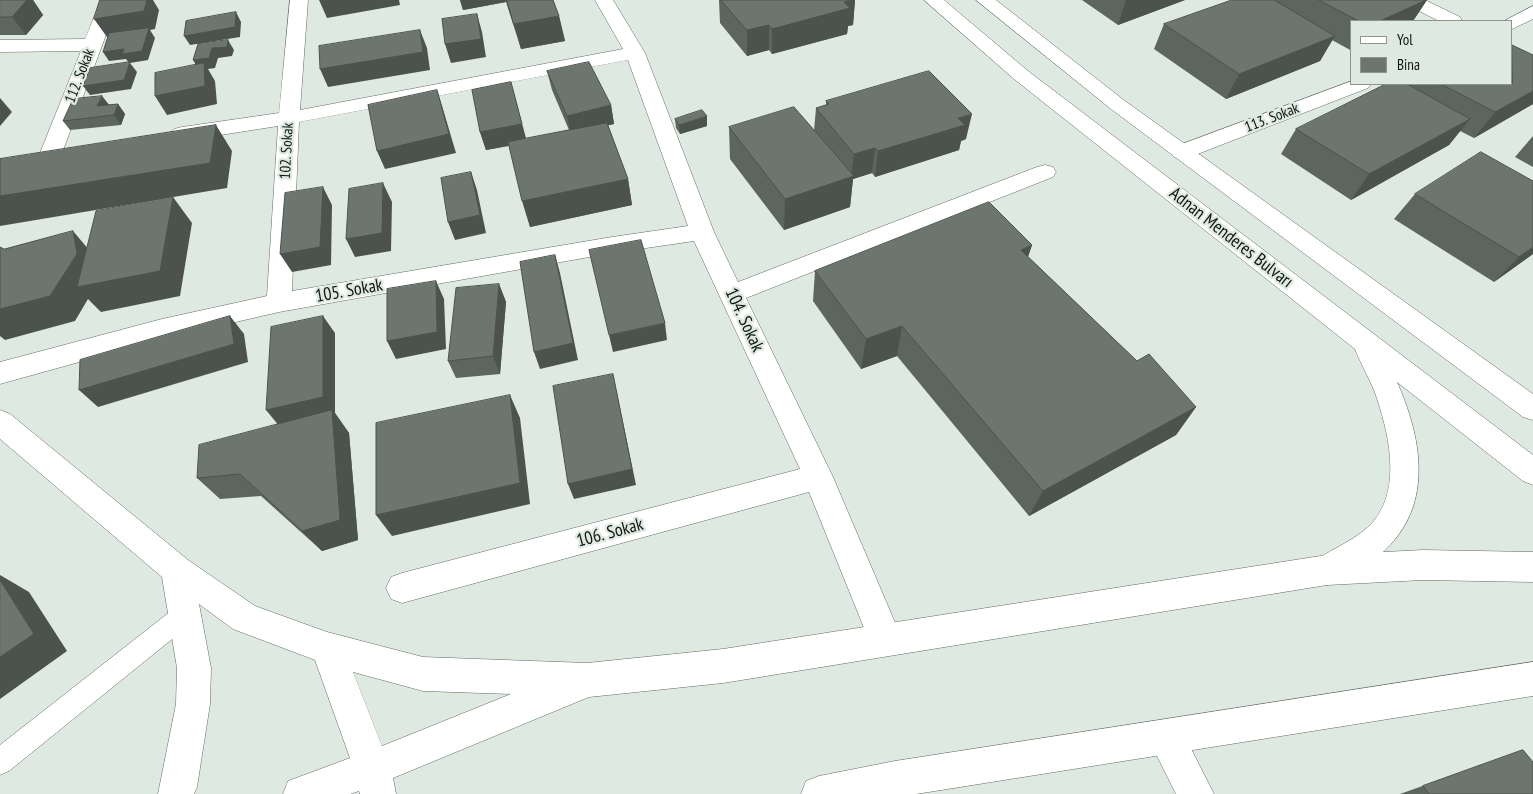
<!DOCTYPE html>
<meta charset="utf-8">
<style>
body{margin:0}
#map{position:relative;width:1533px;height:794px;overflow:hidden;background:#dee9e1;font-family:"PT Sans Narrow",sans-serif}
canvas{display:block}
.legend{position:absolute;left:1350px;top:20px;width:162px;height:65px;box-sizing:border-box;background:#dee9e1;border:1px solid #8c948e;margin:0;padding:6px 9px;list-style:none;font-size:15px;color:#111512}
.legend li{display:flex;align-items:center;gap:10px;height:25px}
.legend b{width:25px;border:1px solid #8c948e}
</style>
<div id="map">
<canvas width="1533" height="794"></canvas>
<ul class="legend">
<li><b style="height:6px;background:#fff"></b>Yol</li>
<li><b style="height:14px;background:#6c766f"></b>Bina</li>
</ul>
</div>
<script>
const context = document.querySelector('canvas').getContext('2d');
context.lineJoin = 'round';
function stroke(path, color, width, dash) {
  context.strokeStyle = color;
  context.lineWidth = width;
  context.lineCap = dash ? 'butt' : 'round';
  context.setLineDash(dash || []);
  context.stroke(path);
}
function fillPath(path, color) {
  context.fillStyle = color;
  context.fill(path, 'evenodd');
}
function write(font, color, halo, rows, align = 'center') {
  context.font = font + ' "PT Sans Narrow",sans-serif';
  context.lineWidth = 4.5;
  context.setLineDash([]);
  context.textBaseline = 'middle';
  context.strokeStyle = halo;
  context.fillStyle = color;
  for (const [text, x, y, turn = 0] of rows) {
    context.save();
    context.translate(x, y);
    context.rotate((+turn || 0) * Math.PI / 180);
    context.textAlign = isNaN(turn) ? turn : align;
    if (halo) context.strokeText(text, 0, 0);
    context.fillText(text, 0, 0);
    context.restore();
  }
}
const lane = new Path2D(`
 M184,604L192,607L196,615L192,623L9,771L0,775V745L176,607Z`);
const street = new Path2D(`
 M101,0H119L62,153L59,158L51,160L43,158L40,153L81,51L0,52V40L85,39Z
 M290,0H308L300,110L623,49L595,0H613L645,53L714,232L738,282L1037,167L1045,165L1053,167L1056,172L1053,177L746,298L833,477L902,639L897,650L885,655L873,650L809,492L402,603L391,599L386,588L391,577L402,573L800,469L694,241L612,253L279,312L162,339L0,384V362L162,319L267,296L278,126L182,141L174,139L171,134L174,129L182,127L279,113ZM628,60L688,226L612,237L292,291L299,122Z
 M1402,0H1425L1460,17L1462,21H1439L1405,4Z
 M1533,6V19L1512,29V21H1504Z
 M1352,81V84H1371L1368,88L1190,157L1182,159L1174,157L1171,152L1174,147Z
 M1166,720L1179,725L1214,794H1176L1148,738L1153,725Z`);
const secondary = new Path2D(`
 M0,410L10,414L188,560L255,606L327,632L423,657L587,663L723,649L1327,555L1423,550L1533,552V582L1423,580L1327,585L723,683L589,697L393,778L396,794H360L359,791L350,794H283L288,781L350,758L315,660L233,629L199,604L211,668L210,704L197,787L194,794H158L176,704L177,668L162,577L0,439ZM353,672L423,691L511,694L382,746Z
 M1533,662V696L916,794H801L806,781L819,776L895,761Z`);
const primary = new Path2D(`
 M924,0H944L1028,71L1533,455V485L1523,481L1397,382C1437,472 1426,547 1327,585L1316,580L1311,570L1316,560C1334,548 1359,538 1373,522C1403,487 1388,429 1374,390C1368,376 1360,362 1355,349L1014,79Z
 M976,0H996L1125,101L1533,394V420L1523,417L1111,109Z`);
stroke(lane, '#616b64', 1);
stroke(street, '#616b64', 1);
stroke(secondary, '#616b64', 1);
stroke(primary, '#616b64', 1);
fillPath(lane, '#fff');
fillPath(street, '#fff');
fillPath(secondary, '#fff');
fillPath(primary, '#fff');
fillPath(new Path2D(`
 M0,0H33L43,15L26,35H0Z
 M460,0H553L559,16L565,41L521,49L506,2L463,10Z
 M719,0H855L853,25L848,26L847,34L772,54L769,50L747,56L720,23Z
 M1082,0H1185L1118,25Z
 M1276,0H1427L1413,21H1352V51L1332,40L1320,61L1226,99L1154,49L1164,24Z
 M1533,55V104L1474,138L1460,131L1449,145L1351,200L1281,154L1296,129L1409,85V84H1512Z
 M547,71L611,105L614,124L608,125L628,179L632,205L530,227L509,146L486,150L480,132L526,139L569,130L552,90Z
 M102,96L109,105L118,104L125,114L121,125L70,130L63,121Z
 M826,101L966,139L961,141L959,150L875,177L872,173L853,179L850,207L784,230L730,159L729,127L814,131L816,108L826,105Z
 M675,119L707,126L680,134L676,128Z
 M1533,136V167L1515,157Z
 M1415,194L1533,254L1494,282L1394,219Z
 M1032,245L1028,257L1137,361L1196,407L1176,435L1029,516L897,356L861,369L813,301L815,271Z
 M499,284L506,302L500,374L456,378L448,361Z
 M335,333V413L349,433L358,540L322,551L261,496L220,499L197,478L277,424Z
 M1523,750L1533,794H1400L1487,763Z`), '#5d655f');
fillPath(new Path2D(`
 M27,0H33L43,15L26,35L12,17Z
 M147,0H153L159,10L155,29L150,30L155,38L148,60L130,63L137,72L131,89L90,95L83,86L129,63L126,59L109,61L103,52L148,31L107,37L94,19Z
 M319,0H399L400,5L327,18Z
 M460,0H505L506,2L463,10Z
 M853,0H855L853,25L848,26L847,34L772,54V29L844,2Z
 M1126,0H1185L1118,25Z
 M1426,0H1427L1413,21H1380Z
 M236,12L241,22L240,37L190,45L184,36Z
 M477,14L482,32L486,57L451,63L445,44Z
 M559,16L565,41L521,49L514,24Z
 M769,25V50L747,56V30Z
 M420,30L427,48L430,70L328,87L320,69Z
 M1335,36L1320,61L1226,99L1239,74Z
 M228,40L234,50L232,56L218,58L215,68L208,69L215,81L217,104L167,115L155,96L199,70L193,60L212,48Z
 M511,82L527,142L486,150L480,132Z
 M437,90L443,109L456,153L385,169L377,151Z
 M1533,91V104L1474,138L1495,112Z
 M102,96L109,105L97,106Z
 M0,98L12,112L0,126Z
 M118,104L125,114L121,125L114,115Z
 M611,105L614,124L571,134L567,116Z
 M972,114L966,139L961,141L959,150L875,177L878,151L958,118Z
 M707,116V126L680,134L679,125Z
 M1470,119L1449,145L1351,200L1369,174Z
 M216,125L232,151L227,188L0,226V196Z
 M875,148L872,173L853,179L850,207L784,230L785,199L851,177L854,154Z
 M471,172L477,190L486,233L455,240L448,222Z
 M628,179L632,205L530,227L522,201Z
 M383,183L392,202L391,251L355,257L346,239Z
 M323,187L332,205L331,265L292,272L280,254Z
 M173,197L192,223L180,296L101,312L88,299L75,321L5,340L0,336V309L73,231L95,257Z
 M1032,245L1021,276V250Z
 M1533,247V254L1494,282L1519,257Z
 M555,255L560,273L578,360L540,369L534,352Z
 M436,281L444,299L446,349L396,359L387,341Z
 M499,284L506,302L500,374L493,356Z
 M230,316L244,334L248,362L98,407L79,390Z
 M323,316L335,333V413L349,433L358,540L322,551L302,531L280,427L266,410Z
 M665,323L667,340L613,352L609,335Z
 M902,326L897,356L861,369L866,339Z
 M613,374L636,485L574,499L568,484Z
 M510,395L520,418L530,504L392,536L376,515Z
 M1196,407L1176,435L1029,516L1043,491Z
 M0,575L29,592L67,651L0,699Z`), '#4c534e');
const building = new Path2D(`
 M0,0H27L12,17H0Z
 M100,0H147L144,11L94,19Z
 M507,0H553L559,16L514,24Z
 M721,0H853L844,2L850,8L772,29L769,25L747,30Z
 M1232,0H1274L1335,36L1239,74L1164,24Z
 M1319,0H1426L1380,21H1359Z
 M236,12L235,27L184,36L186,21Z
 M477,14L481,39L445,44L442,19Z
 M149,28L142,51L122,54L124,49L103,52L109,33Z
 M420,30L423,52L320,69L319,46Z
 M228,40L227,47L212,48L209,58L193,60L198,44Z
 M1512,45L1533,55V91L1495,112L1441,84H1512Z
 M130,62L124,80L83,86L90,68Z
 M589,62L611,105L567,116L547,71Z
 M204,63L205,86L155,96V73Z
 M929,71L972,114L958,118L965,125L878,151L875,148L854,154L816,108L829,104L826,101Z
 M511,82L522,124L480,132L472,90Z
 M1386,84H1407L1470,119L1369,174L1296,129Z
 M437,90L449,134L377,151L368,105Z
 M102,96L97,106L118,104L114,115L63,121L73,99Z
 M794,107L854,176L785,199L729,127Z
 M702,110L707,116L679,125L675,119Z
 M607,123L628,179L522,201L508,142Z
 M216,125L210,163L0,196V159Z
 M1481,152L1533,181V247L1519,257L1415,194Z
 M471,172L480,215L448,222L441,178Z
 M383,183L382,233L346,239L349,189Z
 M323,187L320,247L280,254L285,193Z
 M173,197L160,271L77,287L96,211Z
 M989,202L1032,245L1021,250L1137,361L1149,354L1196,407L1043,491L902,326L866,339L815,271Z
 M73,231L77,254L50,296L0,309V247L4,249Z
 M641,240L665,323L609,335L589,250Z
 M555,255L573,343L534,352L520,262Z
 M436,281L437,332L387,341V289Z
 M499,284L493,356L448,361L456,288Z
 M230,316L234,344L79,390L80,360Z
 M323,316V397L266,410L271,327Z
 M613,374L632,469L568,484L553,386Z
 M510,395L520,483L376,515V423Z
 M332,410L340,520L302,531L240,474L197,478L199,445Z
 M0,580L34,634L0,657Z
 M1523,750L1533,762V794H1429L1423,786Z`);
fillPath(building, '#6c766f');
stroke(building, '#4c534e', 1);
write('15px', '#111512', '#dee9e1', [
 ["112. Sokak",80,76,-69],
 ["113. Sokak",1272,118,-21],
 ["102. Sokak",287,151,-87]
]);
write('18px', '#111512', '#dee9e1', [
 ["Adnan Menderes Bulvarı",1231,238,38],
 ["105. Sokak",349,291,-10],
 ["104. Sokak",744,320,65],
 ["106. Sokak",610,533,-15]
]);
</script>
